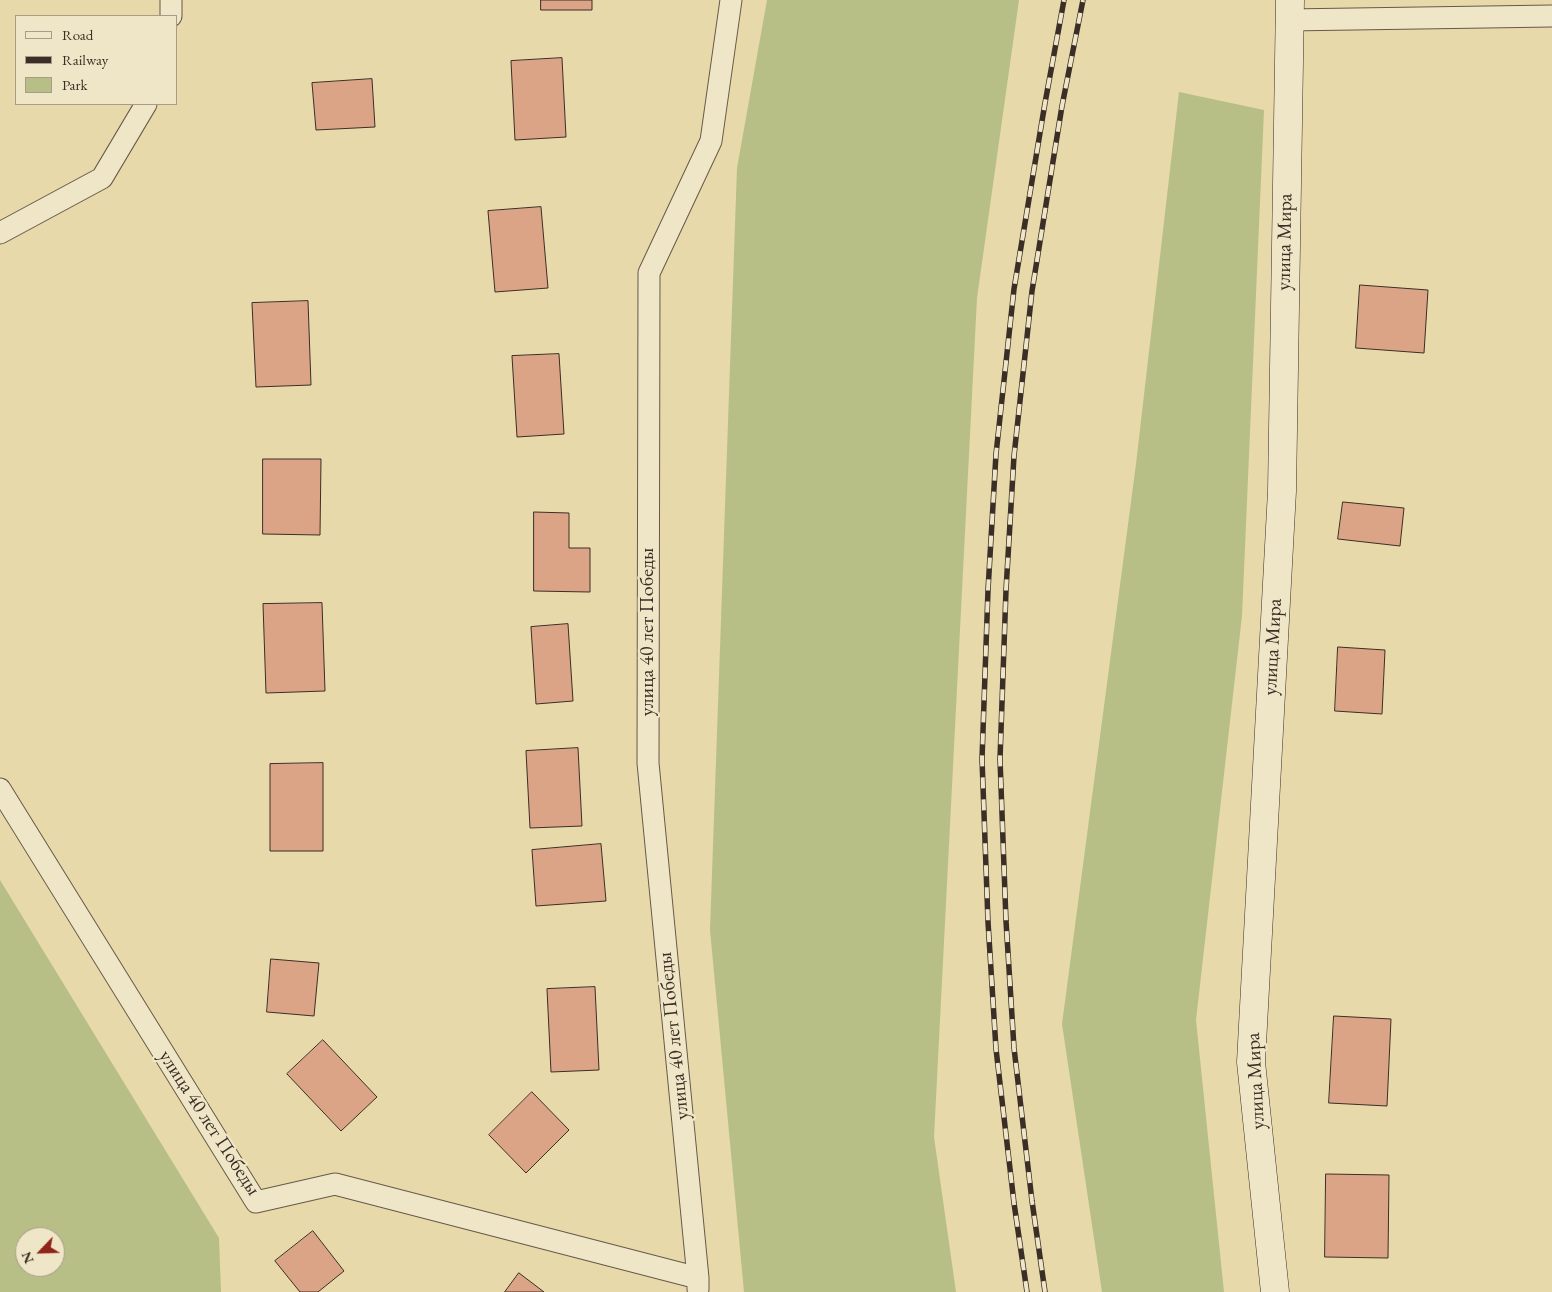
<!DOCTYPE html>
<meta charset="utf-8">
<style>
body{margin:0}
#map{position:relative;width:1552px;height:1292px;overflow:hidden;background:#e7d9a9;font-family:"EB Garamond",serif}
canvas{display:block}
.legend{position:absolute;left:15px;top:15px;width:162px;height:90px;box-sizing:border-box;background:#efe6c7;border:1px solid #a79c87;margin:0;padding:6px 9px;list-style:none;font-size:15px;color:#3b2e27}
.legend li{display:flex;align-items:center;gap:10px;height:25px}
.legend b{width:25px;border:1px solid #a79c87}
.north{position:absolute;left:15px;top:1227px;width:50px;height:50px;box-sizing:border-box;background:#efe6c7;border:1px solid #a79c87;border-radius:50%;rotate:246deg;font-size:14px;font-weight:700;line-height:20px;text-align:center;color:#3b2e27}
.north::after{content:'';display:block;margin:auto;width:18px;height:22px;background:#8f2418;clip-path:polygon(50% 0,100% 100%,50% 72%,0 100%)}
</style>
<div id="map">
<canvas width="1552" height="1292"></canvas>
<ul class="legend">
<li><b style="height:6px;background:#efe6c7"></b>Road</li>
<li><b style="height:6px;background:#3b2e27"></b>Railway</li>
<li><b style="height:14px;background:#b7bf87"></b>Park</li>
</ul>
<div class="north">N</div>
</div>
<script>
const context = document.querySelector('canvas').getContext('2d');
context.lineJoin = 'round';
function fillPath(path, color) {
  context.fillStyle = color;
  context.fill(path, 'evenodd');
}
function stroke(path, color, width, dash) {
  context.strokeStyle = color;
  context.lineWidth = width;
  context.lineCap = dash ? 'butt' : 'round';
  context.setLineDash(dash || []);
  context.stroke(path);
}
function write(font, color, halo, rows, align = 'center') {
  context.font = font + ' "EB Garamond",serif';
  context.lineWidth = 4.5;
  context.setLineDash([]);
  context.textBaseline = 'middle';
  context.strokeStyle = halo;
  context.fillStyle = color;
  for (const [text, x, y, turn = 0] of rows) {
    context.save();
    context.translate(x, y);
    context.rotate((+turn || 0) * Math.PI / 180);
    context.textAlign = isNaN(turn) ? turn : align;
    if (halo) context.strokeText(text, 0, 0);
    context.fillText(text, 0, 0);
    context.restore();
  }
}
fillPath(new Path2D(`
 M767,0H1019L977,298L934,1137L956,1292H744L710,930L737,168Z
 M1179,92L1264,110L1242,616L1196,1020L1224,1292H1102L1062,1024L1136,464Z
 M0,880L219,1238L221,1292H0ZM25,1237H55V1267H25Z`), '#b7bf87');
const building = new Path2D(`
 M541,0H592V10H541Z
 M562,58L566,137L515,140L511,61Z
 M372,79L375,127L316,130L312,83Z
 M541,207L548,288L495,292L488,211Z
 M1360,285L1428,290L1424,353L1356,348Z
 M308,301L311,385L256,387L252,303Z
 M559,354L564,434L517,437L512,356Z
 M263,459H321L320,535L263,534Z
 M1343,502L1404,508L1400,546L1338,539Z
 M534,512L569,513V548H590V592L534,591Z
 M322,603L325,691L266,693L263,604Z
 M568,624L573,701L536,704L531,627Z
 M1338,647L1385,650L1382,714L1335,711Z
 M578,748L582,826L530,828L526,751Z
 M323,763V851H270V764Z
 M601,844L606,901L536,906L532,850Z
 M271,959L319,963L314,1016L267,1012Z
 M595,987L599,1070L551,1072L547,989Z
 M1334,1016L1391,1019L1387,1106L1329,1103Z
 M323,1040L377,1097L341,1131L287,1074Z
 M532,1092L569,1130L526,1173L489,1135Z
 M1326,1174L1389,1175L1388,1258L1325,1257Z
 M313,1231L344,1271L318,1292H300L275,1261Z
 M519,1273L544,1292H505Z`);
fillPath(building, '#dca486');
stroke(building, '#3b2e27', 1);
const street = new Path2D(`
 M171,0V16
 M1288,20L1552,16
 M0,233L102,178L146,104
 M0,789L256,1202L335,1184L698,1278V1289
 M698,1278L648,763L649,273L711,141L731,0`);
const secondary = new Path2D(`
 M1275,1292L1251,1062L1282,491L1290,0`);
stroke(street, '#665948', 23);
stroke(secondary, '#3b2e27', 29);
stroke(street, '#efe6c7', 21);
stroke(secondary, '#efe6c7', 28);
const rail = new Path2D(`
 M1027,1292L1014,1203L996,1049L988,922L982,759L988,590L996,454L1014,289L1045,103L1064,0
 M1045,1292L1032,1201L1014,1048L1006,921L1000,759L1006,590L1014,456L1032,291L1062,106L1083,0`);
stroke(rail, '#3b2e27', 5.5);
stroke(rail, '#efe6c7', 4, [11]);
write('20px', '#3b2e27', '#efe6c7', [
 ["улица Мира",1285,242,-89],
 ["улица 40 лет Победы",648,632,-90],
 ["улица Мира",1273,647,-87],
 ["улица 40 лет Победы",674,1036,-96],
 ["улица Мира",1256,1081,-93],
 ["улица 40 лет Победы",209,1123,57]
]);
</script>
